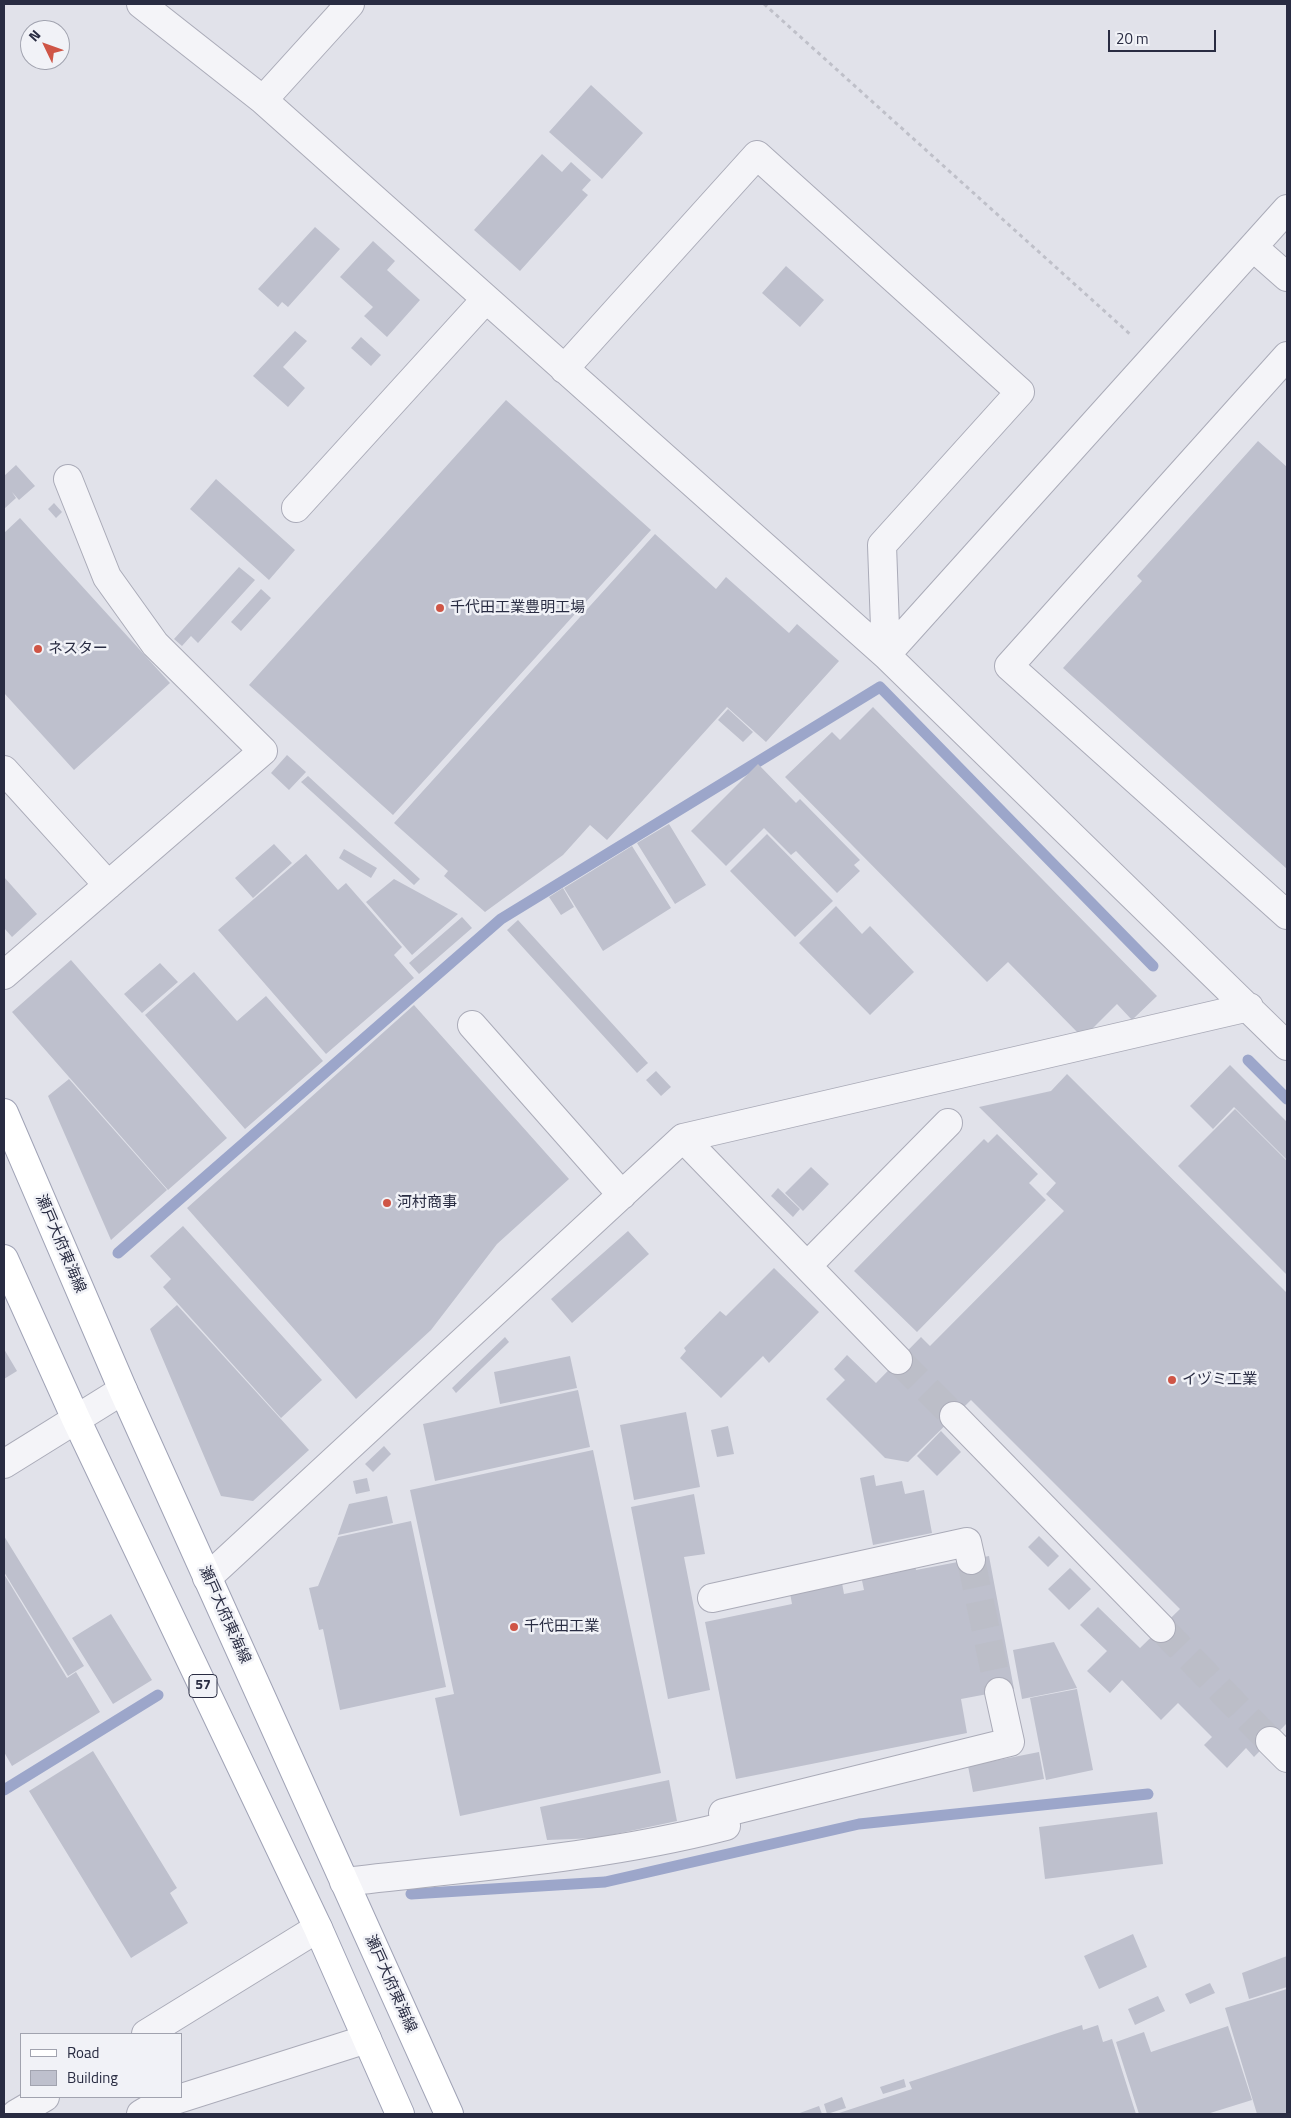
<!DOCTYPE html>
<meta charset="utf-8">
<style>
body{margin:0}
#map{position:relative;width:1291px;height:2118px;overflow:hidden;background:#e1e2ea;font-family:"Titillium Web",sans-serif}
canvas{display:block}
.frame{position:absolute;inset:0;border:5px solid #292c42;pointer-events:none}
.legend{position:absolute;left:20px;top:2033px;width:162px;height:65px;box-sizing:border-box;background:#f1f2f7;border:1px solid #a1a3af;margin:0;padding:6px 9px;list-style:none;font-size:15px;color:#292c42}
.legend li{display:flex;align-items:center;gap:10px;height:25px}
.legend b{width:25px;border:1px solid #a1a3af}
.north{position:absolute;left:20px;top:20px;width:50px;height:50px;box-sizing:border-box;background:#f1f2f7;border:1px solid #a1a3af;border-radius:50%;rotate:312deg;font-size:14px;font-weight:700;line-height:20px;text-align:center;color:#292c42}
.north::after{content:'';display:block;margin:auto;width:18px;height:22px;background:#cf5546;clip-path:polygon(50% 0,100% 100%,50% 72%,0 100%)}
.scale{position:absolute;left:1108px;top:30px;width:108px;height:22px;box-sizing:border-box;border:2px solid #292c42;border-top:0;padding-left:6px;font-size:15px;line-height:18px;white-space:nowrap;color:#292c42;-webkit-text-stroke:4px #f1f2f7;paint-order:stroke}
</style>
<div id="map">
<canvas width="1291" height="2118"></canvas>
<div class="frame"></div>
<ul class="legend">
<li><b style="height:6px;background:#fff"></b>Road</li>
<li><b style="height:14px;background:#bec0cd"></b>Building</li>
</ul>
<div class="north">N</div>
<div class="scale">20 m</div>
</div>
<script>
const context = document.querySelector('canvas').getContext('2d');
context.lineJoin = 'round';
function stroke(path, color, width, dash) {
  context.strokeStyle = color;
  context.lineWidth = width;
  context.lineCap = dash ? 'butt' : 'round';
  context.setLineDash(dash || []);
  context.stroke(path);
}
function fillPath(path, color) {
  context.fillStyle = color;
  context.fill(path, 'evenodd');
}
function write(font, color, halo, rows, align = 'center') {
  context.font = font + ' "Titillium Web","Noto Sans JP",sans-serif';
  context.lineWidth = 5;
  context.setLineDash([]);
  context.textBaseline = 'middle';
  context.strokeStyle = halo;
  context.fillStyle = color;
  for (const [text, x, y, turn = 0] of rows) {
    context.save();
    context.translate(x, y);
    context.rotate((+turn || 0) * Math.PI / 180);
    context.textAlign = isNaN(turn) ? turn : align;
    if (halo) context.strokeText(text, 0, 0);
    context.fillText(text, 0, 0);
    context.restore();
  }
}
stroke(new Path2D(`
 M1248,1060L1287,1099
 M118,1253L501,919L880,687L1153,966
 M4,1790L158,1695
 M411,1894L605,1882L859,1824L1148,1794`), '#9ca6ca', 11);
fillPath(new Path2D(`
 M591,85L643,133L602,179L549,132Z
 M542,154L562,172L571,162L591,180L582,190L588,195L520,271L474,230Z
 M315,227L340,249L288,307L282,302L278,307L258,289Z
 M373,241L395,261L387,270L420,300L387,337L364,316L373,307L340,277Z
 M786,266L824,300L800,327L762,293Z
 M295,331L307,341L283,367L305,388L288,407L253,376Z
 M361,337L381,355L371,366L351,348Z
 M506,400L651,530L393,815L249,685Z
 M1258,441L1287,467V869L1063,668L1142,581L1137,576Z
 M16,465L35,486L19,500L12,492L16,498L4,509V476Z
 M216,479L295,550L269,580L190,509Z
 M54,503L62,512L56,518L48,509Z
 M20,518L170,683L74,770L4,693V533Z
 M655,534L716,589L726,577L789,633L797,624L839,661L766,742L727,707L607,840L590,825L563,855L485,912L444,876L448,871L394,823Z
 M239,567L255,580L198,643L191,636L182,646L174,639Z
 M261,589L271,598L241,631L231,622Z
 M873,707L1157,996L1132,1020L1117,1004L1083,1038L1008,962L987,982L785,777L832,732L840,740Z
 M728,709L753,732L743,742L718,720Z
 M287,755L306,772L289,790L271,773Z
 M758,764L796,803L800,799L860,860L854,865L860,871L837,893L796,851L791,855L764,828L726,866L691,831Z
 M308,776L420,879L414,885L301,782Z
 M669,824L706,885L675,904L637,843Z
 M767,834L833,901L795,937L730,871Z
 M274,844L292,863L253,898L235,878Z
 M632,846L671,908L603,951L564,888Z
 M344,849L377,868L371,878L339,858Z
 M306,854L338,890L346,883L402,947L394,955L414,978L326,1054L218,930Z
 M4,877L37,914L12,937L4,928Z
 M394,879L458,914L412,955L366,902Z
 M563,888L574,907L561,915L549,897Z
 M836,906L862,934L870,926L914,972L870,1015L799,943Z
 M462,917L472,928L419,974L409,963Z
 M518,920L648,1063L637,1073L507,930Z
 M71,960L227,1138L168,1190L12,1012Z
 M160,963L178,982L142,1013L124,994Z
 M194,972L237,1021L266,996L323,1061L245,1129L145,1015Z
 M414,1005L569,1179L497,1244L431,1330L356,1399L187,1208Z
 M1230,1065L1287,1122V1160L1234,1107L1213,1129L1190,1106Z
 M656,1071L671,1087L661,1096L646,1080Z
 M1067,1074L1287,1293V1723L1254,1757L1246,1748L1227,1768L1204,1745L1212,1737L1178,1703L1161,1720L1122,1680L1110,1693L1087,1671L1107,1651L1080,1625L1098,1607L1140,1648L1180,1609L971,1400L908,1462L885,1458L826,1399L845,1380L834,1369L847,1355L876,1383L921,1337L930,1346L1064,1211L1046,1194L1056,1183L979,1107L1051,1091Z
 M69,1079L167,1190L111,1240L48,1096Z
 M1235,1109L1287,1161V1275L1178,1166Z
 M997,1134L1038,1174L1029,1183L1046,1200L917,1332L854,1271L984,1139L988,1143Z
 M811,1167L829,1184L803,1211L785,1193Z
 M778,1188L800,1209L793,1217L771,1196Z
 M183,1226L322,1380L281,1418L163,1287L171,1279L150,1256Z
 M628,1231L649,1254L572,1323L551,1299Z
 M774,1268L819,1312L769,1363L763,1356L721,1398L680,1358L686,1351L684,1348L720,1311L726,1316Z
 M177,1305L309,1450L253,1501L221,1496L150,1329Z
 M505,1337L509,1342L456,1393L452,1388Z
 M4,1349L17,1371L4,1379Z
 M570,1356L577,1388L500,1404L494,1372Z
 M578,1390L590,1447L435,1481L423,1424Z
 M686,1412L700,1487L634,1500L620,1425Z
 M728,1426L734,1454L717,1457L711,1430Z
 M941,1431L961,1452L937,1476L917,1456Z
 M384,1446L391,1454L373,1472L365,1464Z
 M593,1450L661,1773L460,1816L435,1698L454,1694L410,1490Z
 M874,1475L876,1486L902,1481L905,1494L924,1490L932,1533L873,1545L860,1478Z
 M367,1478L370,1491L356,1494L353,1481Z
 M694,1494L705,1554L684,1557L710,1690L668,1699L631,1507Z
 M387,1496L393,1523L338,1535L349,1504Z
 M411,1521L446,1687L340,1710L323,1629L319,1630L309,1588L318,1586L338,1537Z
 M4,1536L84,1666L68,1676L4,1572Z
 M1039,1536L1059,1556L1048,1567L1028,1547Z
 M989,1556L1014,1689L961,1699L967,1733L736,1779L705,1622L792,1604L790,1593L842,1583L844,1594L864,1590L860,1571L914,1560L916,1570Z
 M1070,1568L1091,1589L1069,1610L1048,1589Z
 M4,1574L67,1678L76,1672L100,1712L12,1766L4,1752Z
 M111,1614L152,1680L113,1704L72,1638Z
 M1054,1642L1077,1688L1022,1699L1013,1650Z
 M1077,1689L1093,1770L1046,1780L1030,1698Z
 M93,1751L177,1888L170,1893L188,1923L131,1958L29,1791Z
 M1039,1752L1044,1779L973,1792L968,1766Z
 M669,1780L677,1821L597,1838L547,1840L540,1807Z
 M1157,1812L1163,1864L1045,1879L1039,1827Z
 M1133,1934L1147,1967L1099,1989L1084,1956Z
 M1287,1956V1987L1249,1999L1242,1973Z
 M1210,1983L1215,1993L1190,2004L1185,1994Z
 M1287,1989V2114H1257L1225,2008Z
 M1158,1996L1165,2011L1135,2025L1128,2009Z
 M1082,2025L1083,2030L1098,2025L1103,2042L1112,2039L1136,2114H836L912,2089L909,2082Z
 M1228,2026L1252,2100L1207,2114H1139L1116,2042L1144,2032L1151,2052Z
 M904,2079L906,2087L883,2094L880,2087Z
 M842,2097L846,2108L827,2114L824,2104Z
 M819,2106L822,2114H797Z`), '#bec0cd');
stroke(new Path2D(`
 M898,1360L954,1416
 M971,1560L999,1692
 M1161,1628L1270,1741`), '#bcbec8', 28, [28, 14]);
const minor = new Path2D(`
 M141,4L263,100L886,655L1287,1046
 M263,100L350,4
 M1253,247L1287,277
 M1287,356L1009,666L1287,915
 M564,369L757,155L1020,392L882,545L886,655
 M296,508L486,299
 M886,655L1287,209
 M4,770L108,885
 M4,975L263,751L155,644L107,577L68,479
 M472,1025L622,1195
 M683,1138L898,1360
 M807,1266L948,1123
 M954,1416L1161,1628
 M4,1464L123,1390
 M207,1578L683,1138L1249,1007
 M712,1598L967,1542L971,1560
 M1270,1741L1287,1758
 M344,1882C472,1867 602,1858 726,1826L723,1813L1010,1742L999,1692
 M146,2034L318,1928
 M16,2114L45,2097
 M141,2114L153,2107L367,2039`);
const major = new Path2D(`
 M4,1113L123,1390L449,2114
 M4,1259L76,1419L318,1928L400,2114`);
stroke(minor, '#aaabb8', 30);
stroke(major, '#a0a3b6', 30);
stroke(new Path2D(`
 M764,4L1131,335`), '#bfc0c9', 3, [4, 4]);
stroke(minor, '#f4f4f8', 28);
stroke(major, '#fff', 28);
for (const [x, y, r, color] of [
 [440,608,5,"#cf5546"],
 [38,649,5,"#cf5546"],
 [387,1203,5,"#cf5546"],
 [1172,1380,5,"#cf5546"],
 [514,1627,5,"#cf5546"]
]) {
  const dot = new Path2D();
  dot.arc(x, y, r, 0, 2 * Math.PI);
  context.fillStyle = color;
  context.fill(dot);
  stroke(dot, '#f1f2f7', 2);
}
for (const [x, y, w] of [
 [203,1686,28]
]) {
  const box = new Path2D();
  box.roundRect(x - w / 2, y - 11.5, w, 23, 4);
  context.fillStyle = '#f1f2f7';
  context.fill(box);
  stroke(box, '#292c42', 1);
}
write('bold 14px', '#292c42', null, [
 ["57",203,1686]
]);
write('15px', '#292c42', '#f1f2f7', [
 ["千代田工業豊明工場",450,608],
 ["ネスター",48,649],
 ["河村商事",397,1203],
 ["イヅミ工業",1182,1380],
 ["千代田工業",524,1627]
], 'left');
write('15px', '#292c42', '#f1f2f7', [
 ["瀬戸大府東海線",60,1244,67],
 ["瀬戸大府東海線",224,1615,66],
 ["瀬戸大府東海線",390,1984,66]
]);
</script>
